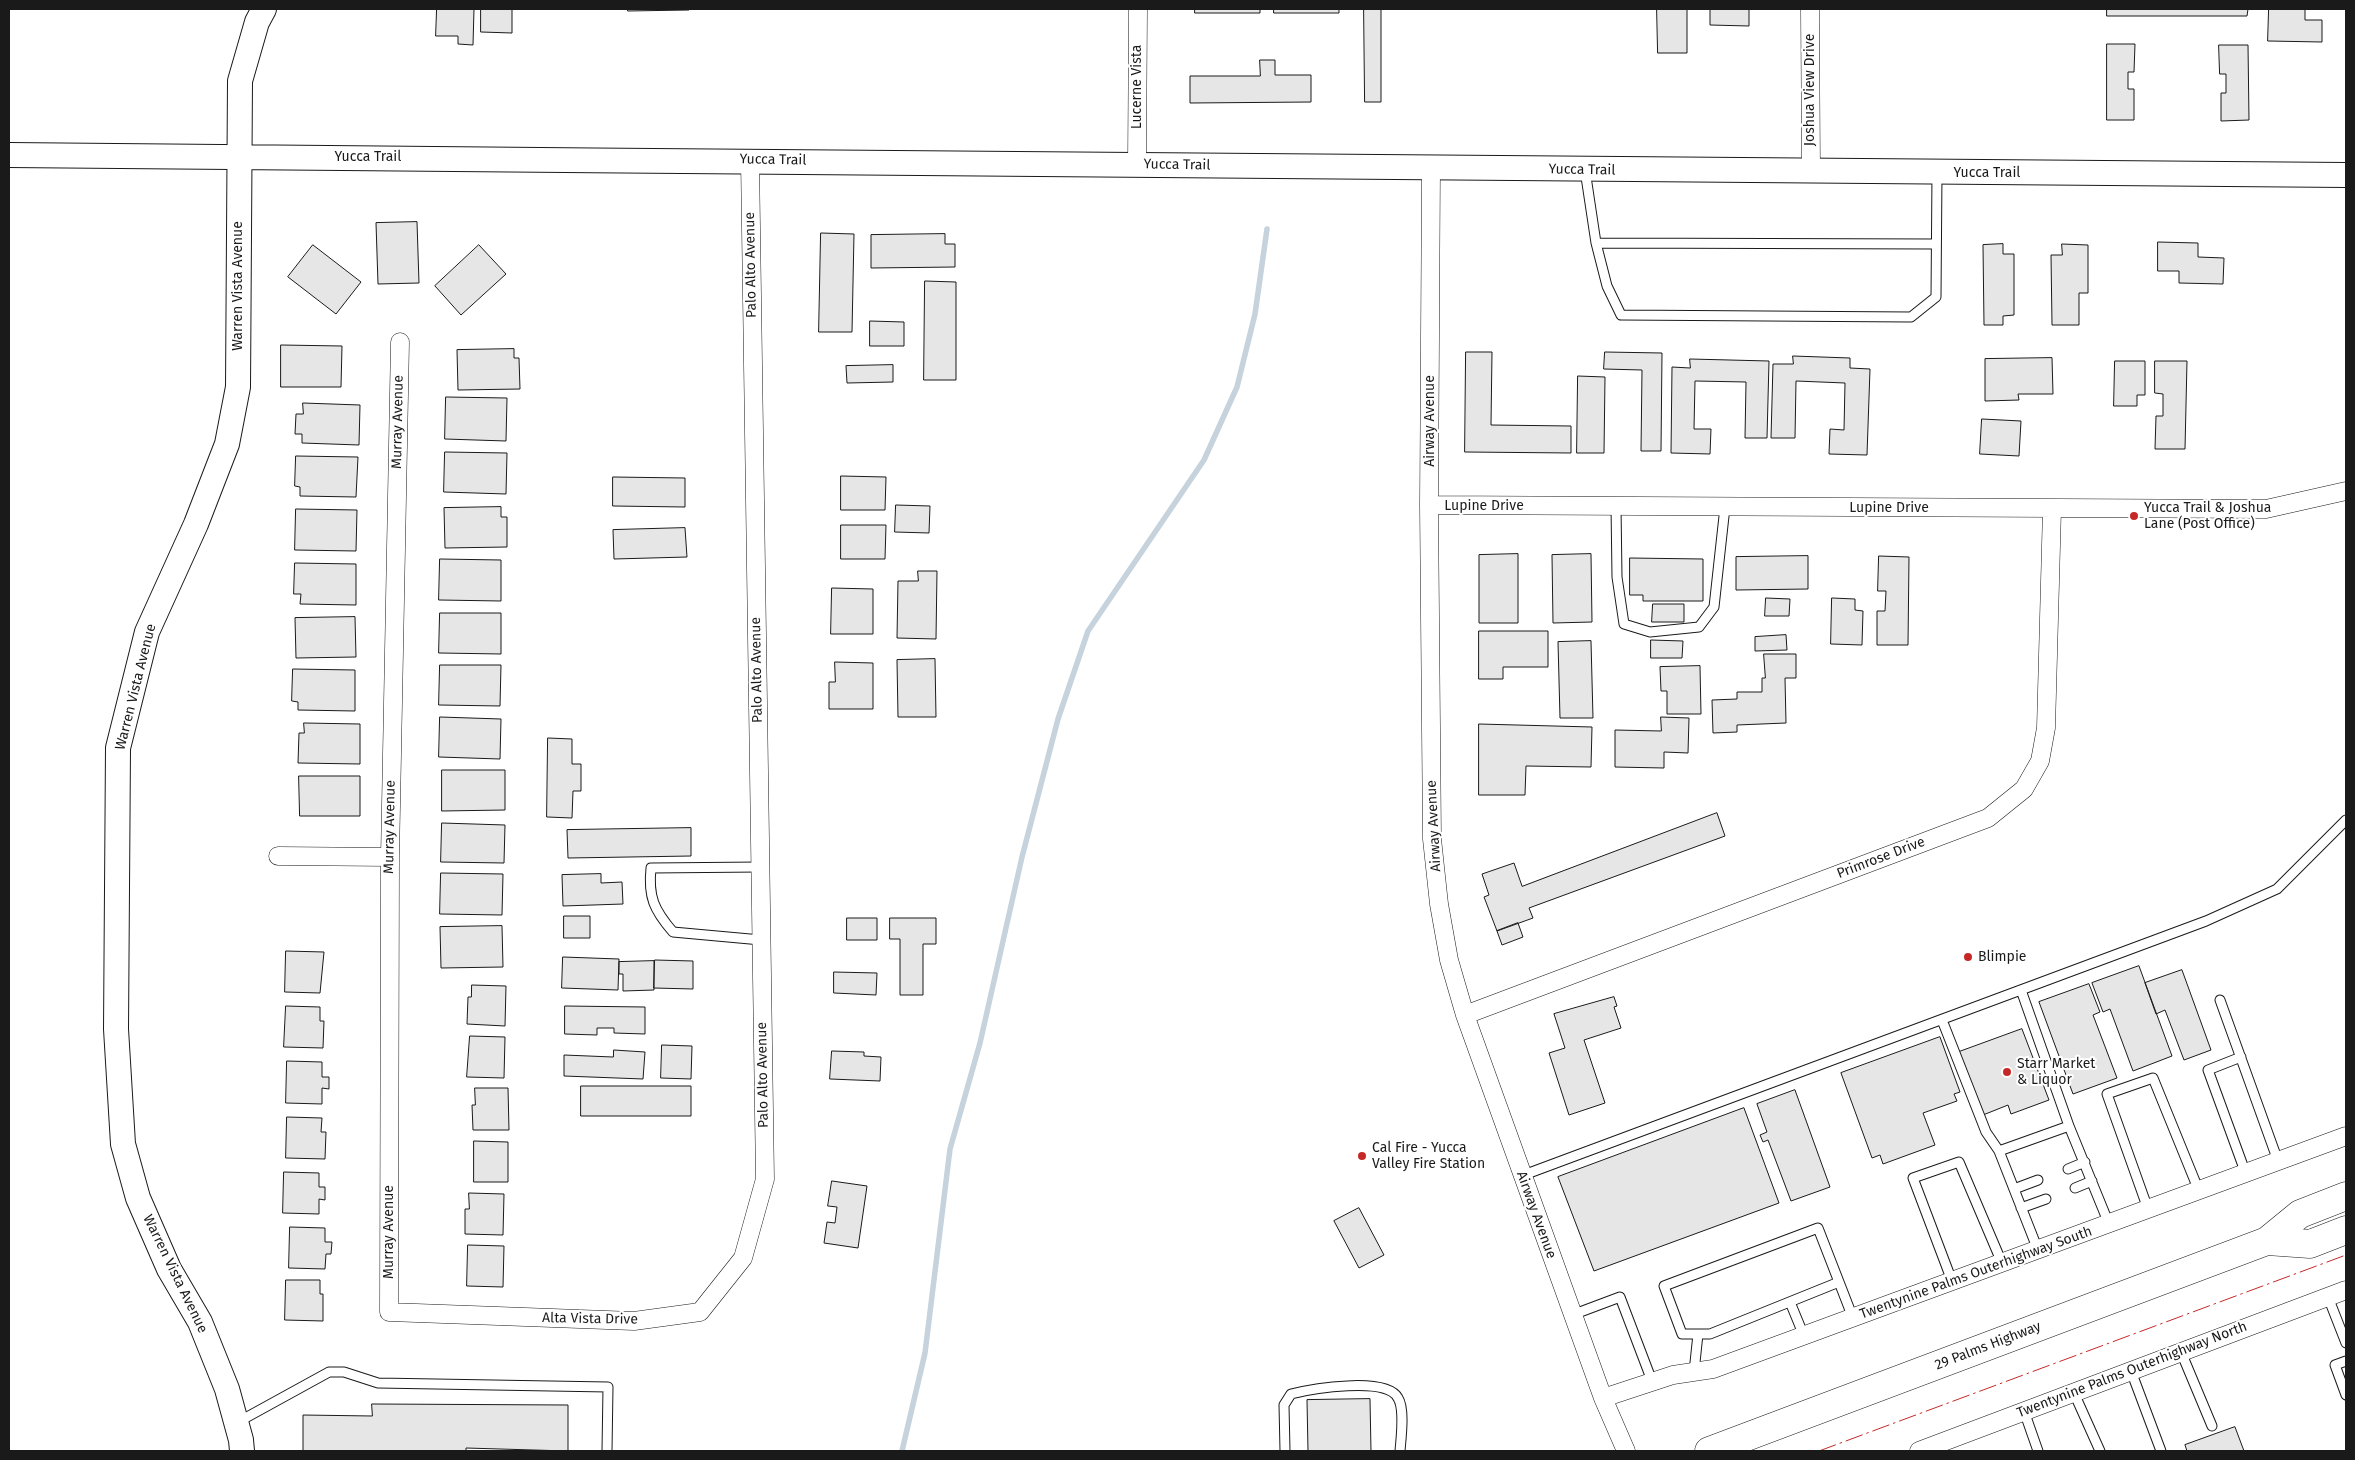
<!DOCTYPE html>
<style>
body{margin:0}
#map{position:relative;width:2355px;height:1460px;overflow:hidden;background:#fff;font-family:"Fira Sans",sans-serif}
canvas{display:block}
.frame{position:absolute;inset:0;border:10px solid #1a1a1a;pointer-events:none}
</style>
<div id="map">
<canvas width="2355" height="1460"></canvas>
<div class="frame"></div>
</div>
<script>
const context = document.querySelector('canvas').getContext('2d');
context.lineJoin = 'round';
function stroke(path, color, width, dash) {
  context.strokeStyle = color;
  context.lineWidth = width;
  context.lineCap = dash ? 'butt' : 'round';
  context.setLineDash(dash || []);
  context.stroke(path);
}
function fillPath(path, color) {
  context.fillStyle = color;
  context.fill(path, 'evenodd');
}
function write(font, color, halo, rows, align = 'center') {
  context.font = font + ' "Fira Sans",sans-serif';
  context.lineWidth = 4;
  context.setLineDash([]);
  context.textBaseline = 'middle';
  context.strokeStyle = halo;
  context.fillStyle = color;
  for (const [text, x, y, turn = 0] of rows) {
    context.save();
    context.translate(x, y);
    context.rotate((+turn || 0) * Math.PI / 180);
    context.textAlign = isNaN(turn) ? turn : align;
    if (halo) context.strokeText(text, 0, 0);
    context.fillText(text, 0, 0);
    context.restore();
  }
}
stroke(new Path2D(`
 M902,1451L925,1353L950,1149L980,1043L1022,857L1058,719L1088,631L1204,460L1237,387L1255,314L1267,229`), '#c6d2dc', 5.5);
const building = new Path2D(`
 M437,9H474L473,45L458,44V36H436Z
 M481,9H512V33L481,32Z
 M628,9H689V10L628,11Z
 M1195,9H1260V13H1195Z
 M1274,9H1339V13H1274Z
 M1364,9H1381V102H1365Z
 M1657,9H1687V53H1658Z
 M1714,9H1749V26L1710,25V10Z
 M2107,9H2248L2247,16H2107Z
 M2269,9H2305V20H2322V42L2268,41Z
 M2107,44H2135L2134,72H2128V89H2134V120H2107Z
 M2219,45H2248L2249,120L2221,121V93H2226V74H2220Z
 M1260,60H1275V75H1311V102L1190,103V76H1260Z
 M417,222L419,283L378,284L376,223Z
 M821,233L854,234L852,332H819Z
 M945,234V244H955V267L871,268V235Z
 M2158,242L2198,243V257L2224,258L2223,284L2179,283V271H2158Z
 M2003,244V254H2014V315L2003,316V325H1984L1983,245Z
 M2062,244L2088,245V293H2079V325H2052L2051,255H2062Z
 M313,245L361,282L336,314L288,277Z
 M479,245L506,274L461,315L435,286Z
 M925,281L956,282V380H924Z
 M870,321L904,322V346H870Z
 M281,345L342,346L341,387H281Z
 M514,349V358H519L520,389L458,390L457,350Z
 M1466,352H1492L1491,425L1571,426V453L1465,452Z
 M1605,352L1662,353L1661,451H1641L1642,370L1604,369Z
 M1793,356L1850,358V368L1870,369L1867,455L1829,454L1830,429L1844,430L1845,383L1796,381L1795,438H1771L1773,364H1793Z
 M2052,358L2053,394H2018L2019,400L1985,401V359Z
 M1690,359L1769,361L1767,438H1745L1746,382L1695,381L1694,429H1711L1710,454L1671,453L1672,367L1690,368Z
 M2115,361H2145V395H2137V406H2114Z
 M2155,361H2187L2185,449H2155L2156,416H2163V394L2155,393Z
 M893,365V382L847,383L846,366Z
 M1578,376L1605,377L1604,453H1577Z
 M446,397L507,398L506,441L445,439Z
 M303,403L360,405L359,445L302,443V434H295L296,414H303Z
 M1982,419L2021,421L2019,456L1980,454Z
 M445,452L507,453L506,494L444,492Z
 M296,456L358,457L356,497L300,496V487L295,486Z
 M841,476L886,477L885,510H841Z
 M613,477L685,478V507L613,506Z
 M896,505L930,506L929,533L895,532Z
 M501,507V517H507V547L445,548L444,508Z
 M296,509L357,510L356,551L295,550Z
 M841,525H886L885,559H841Z
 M685,528L687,557L614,559L613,530Z
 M1518,554V623H1479V555Z
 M1591,554L1592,622L1553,623L1552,555Z
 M1808,556V589L1736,590V557Z
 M1879,556L1909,557L1908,645H1877V611H1885L1886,591H1878Z
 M1630,558L1703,559V601H1643V595H1630Z
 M440,559L501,560V601L439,600Z
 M295,563L356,564V605L300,604L301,594H294Z
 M918,571H937L936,639L897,638L898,581H918Z
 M832,588L873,589V634H831Z
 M1766,598L1790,599L1789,616H1765Z
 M1832,598L1855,599V610L1863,611L1862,645L1831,644Z
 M1653,604H1684V622H1652Z
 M440,613H501V654L439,653Z
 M355,617L356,657L296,658L295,618Z
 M1479,631H1548V667H1503V679H1479Z
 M1786,635L1787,650L1755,651V637Z
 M1651,640L1683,641L1682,658H1651Z
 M1591,641L1593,718H1560L1558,642Z
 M1764,654H1796V678H1785L1786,723L1737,725V732L1713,733L1712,700L1737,699V692H1762V678H1765Z
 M935,659L936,717H898L897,660Z
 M835,662L873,663V709H829V682H835Z
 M440,665H501L500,706L439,705Z
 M1700,666L1701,714H1667V691H1661L1660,667Z
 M293,669L355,670V711L298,710V702L292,701Z
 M440,717L501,719L500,759L439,757Z
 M1661,717L1689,718L1688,753L1664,752V768L1615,767V730L1661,731Z
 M304,723L360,724V764L298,763L299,733H304Z
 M1479,724L1592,727L1591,767L1526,766L1525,795H1479Z
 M548,738L572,739V764H581V791H573L572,818L547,817Z
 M442,770H505V810L442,811Z
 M299,776H360V816H300Z
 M1717,813L1725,836L1529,908L1533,918L1497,931L1484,897L1489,895L1482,874L1514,863L1522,886Z
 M442,823L505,825L504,863L441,862Z
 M691,828V856L568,858L567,830Z
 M441,873L503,874L502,915L440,914Z
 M601,874V883L622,882L623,904L563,906L562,875Z
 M564,916H590V938H564Z
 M847,918H877V940H847Z
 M890,918H936V944H923V995H900V939H890Z
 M1518,923L1523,937L1502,945L1497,931Z
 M502,926L503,967L441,968L440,927Z
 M286,951L324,952L320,993L285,992Z
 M563,957L619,959L618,990L562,988Z
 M655,960L693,961V989L654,988Z
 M654,961V990L623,991V974H619V962Z
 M2139,966L2172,1056L2133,1071L2110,1009L2103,1012L2092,983Z
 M2182,970L2211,1050L2184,1060L2165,1010L2156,1014L2145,983Z
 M834,972L877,973L876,995L834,993Z
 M2089,984L2100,1012L2093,1015L2117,1078L2073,1094L2039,1002Z
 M472,985L506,986L505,1026L467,1024L468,997H471Z
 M1614,997L1617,1006L1614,1007L1621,1028L1584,1040L1605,1103L1569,1115L1549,1053L1565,1048L1554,1014Z
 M286,1006L320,1007V1021H324L323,1048L284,1047Z
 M565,1006L645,1007V1034L614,1033V1028H597V1035L565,1034Z
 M2022,1029L2049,1100L2011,1114L2008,1105L1983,1115L1959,1052Z
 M470,1036L505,1037L504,1078L467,1077Z
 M1940,1037L1960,1092L1954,1094L1957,1101L1923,1113L1935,1145L1883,1164L1880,1155L1872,1158L1841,1073Z
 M662,1045L692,1046L691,1079L661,1078Z
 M614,1050L645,1052L643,1079L564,1076V1055L613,1057Z
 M832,1051L864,1052V1056L881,1057L880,1081L830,1079Z
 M287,1061L322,1062V1077H329V1089L322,1088V1104L286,1103Z
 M581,1086H691V1116H581Z
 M475,1088H508L509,1130H473L472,1105H475Z
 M1795,1090L1830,1187L1791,1201L1768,1140L1763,1142L1760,1135L1767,1132L1757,1104Z
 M1744,1108L1779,1203L1594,1271L1558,1177Z
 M287,1117L322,1118L321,1132H326L325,1159L286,1158Z
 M474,1141L508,1142V1182H474Z
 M284,1172L319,1173V1187H325V1200L319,1199V1214L283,1213Z
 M832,1181L867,1186L858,1248L824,1243L827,1222L835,1223L837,1207L828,1206Z
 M469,1193L504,1194L503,1235L465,1234V1209H469Z
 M1359,1208L1384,1255L1359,1268L1334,1221Z
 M290,1227L325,1228V1242H332L331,1254H326L325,1269L289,1268Z
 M468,1245L504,1246L503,1287L467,1286Z
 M286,1280H320V1294H323V1321L285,1320Z
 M1370,1399L1371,1451H1308L1307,1400Z
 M372,1404L568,1405V1451L466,1448V1451H303V1415L372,1416Z
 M2235,1427L2244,1451H2187L2185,1445Z`);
fillPath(building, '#e6e6e6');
stroke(building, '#1a1a1a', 1);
const lane = new Path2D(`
 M1585,170L1596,243L1607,286L1621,315L1911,317L1936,297L1937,173
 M1596,243L1936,244
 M1616,506L1617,577L1624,624L1650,632L1699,627L1714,607L1725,507
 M760,867L651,868C648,897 654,910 673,932L761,940
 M2021,990L2069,1126
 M2220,1000L2278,1161
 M1942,1020L1986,1132L1999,1151
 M2241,1057L2208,1070L2246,1174
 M2068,1169L2085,1162
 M1521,1176L2206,921L2277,889L2346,820
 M2075,1188L2092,1181
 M2014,1189L2038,1180
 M2021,1208L2046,1199
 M2148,1209L2107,1094L2153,1078L2199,1191
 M2038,1250L1999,1151L2069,1126L2109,1224
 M1952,1281L1913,1178L1959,1162L2002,1263
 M1839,1282L1710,1334H1682L1664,1286L1818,1228L1853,1318
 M2328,1297L2346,1343
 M1790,1302L1804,1336
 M1572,1315L1620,1297L1652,1381
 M2181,1352L2212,1426
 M2346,1361L2335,1365L2346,1395
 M2131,1371L2161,1451
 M1694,1372L1698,1334
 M2074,1393L2100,1451
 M2024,1411L2038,1451
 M238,1422L329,1372H344L378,1383L608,1387L607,1451
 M1285,1451L1284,1405L1291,1394C1311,1389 1386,1376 1398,1398C1405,1409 1401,1438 1400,1451`);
const street = new Path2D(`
 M1810,9L1811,171
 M1137,165L1138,9
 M1431,168L1429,505L1432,839L1439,904L1449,960L1465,1015L1603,1398L1626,1451
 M400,342L390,857L389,1312L634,1321L700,1312L743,1258L765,1179L750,160
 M1429,505L2266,509L2346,491
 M278,856L390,857
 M1465,1015L1988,818L2024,789L2040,761L2046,728L2052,509
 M1603,1398L1673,1375L1713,1369L2346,1136
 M1919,1451L2346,1290`);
const secondary = new Path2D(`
 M9,155C788,162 1567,170 2346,175
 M242,1451L241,1440L227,1389L200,1322L169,1269L138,1198L123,1144L116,1029L118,748L147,632L196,524L227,444L238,387L240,81L257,22L264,9`);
const primary = new Path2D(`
 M2267,1241L2310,1244L2346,1230
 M1709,1451L2267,1241L2300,1214L2346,1196`);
stroke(lane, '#1a1a1a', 11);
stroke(street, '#1a1a1a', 19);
stroke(secondary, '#1a1a1a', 26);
stroke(primary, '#1a1a1a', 29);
stroke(lane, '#fff', 9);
stroke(street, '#fff', 18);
stroke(secondary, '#fff', 24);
stroke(primary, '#fff', 28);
stroke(new Path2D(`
 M1819,1451L2346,1255`), '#c62828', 1, [18, 4, 2.5, 4]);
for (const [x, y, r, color] of [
 [2134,516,5,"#c62828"],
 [1968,957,5,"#c62828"],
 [2007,1072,5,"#c62828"],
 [1362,1156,5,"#c62828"]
]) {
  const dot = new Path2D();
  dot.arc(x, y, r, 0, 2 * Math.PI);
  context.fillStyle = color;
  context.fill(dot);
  stroke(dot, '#fff', 2);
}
write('14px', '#1a1a1a', '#fff', [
 ["Lucerne Vista",1137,87,-90],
 ["Joshua View Drive",1810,90,-90],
 ["Yucca Trail",368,157],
 ["Yucca Trail",773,160,1],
 ["Yucca Trail",1177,165,1],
 ["Yucca Trail",1582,170,1],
 ["Yucca Trail",1987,173],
 ["Palo Alto Avenue",751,265,-91],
 ["Warren Vista Avenue",238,286,-90],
 ["Airway Avenue",1430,421,-90],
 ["Murray Avenue",398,422,-89],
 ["Lupine Drive",1484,506],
 ["Lupine Drive",1889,508],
 ["Palo Alto Avenue",757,670,-91],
 ["Warren Vista Avenue",136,687,-76],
 ["Airway Avenue",1434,826,-93],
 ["Murray Avenue",390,827,-89],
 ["Primrose Drive",1881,858,-21],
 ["Palo Alto Avenue",763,1075,-91],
 ["Airway Avenue",1536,1215,70],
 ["Murray Avenue",389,1232,-90],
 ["Twentynine Palms Outerhighway South",1976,1273,-20],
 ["Warren Vista Avenue",175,1274,64],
 ["Alta Vista Drive",590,1319,1],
 ["29 Palms Highway",1988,1346,-21],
 ["Twentynine Palms Outerhighway North",2132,1370,-21]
]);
write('14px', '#1a1a1a', '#fff', [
 ["Yucca Trail & Joshua",2144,508],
 ["Lane (Post Office)",2144,524],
 ["Blimpie",1978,957],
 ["Starr Market",2017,1064],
 ["& Liquor",2017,1080],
 ["Cal Fire - Yucca",1372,1148],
 ["Valley Fire Station",1372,1164]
], 'left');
</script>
